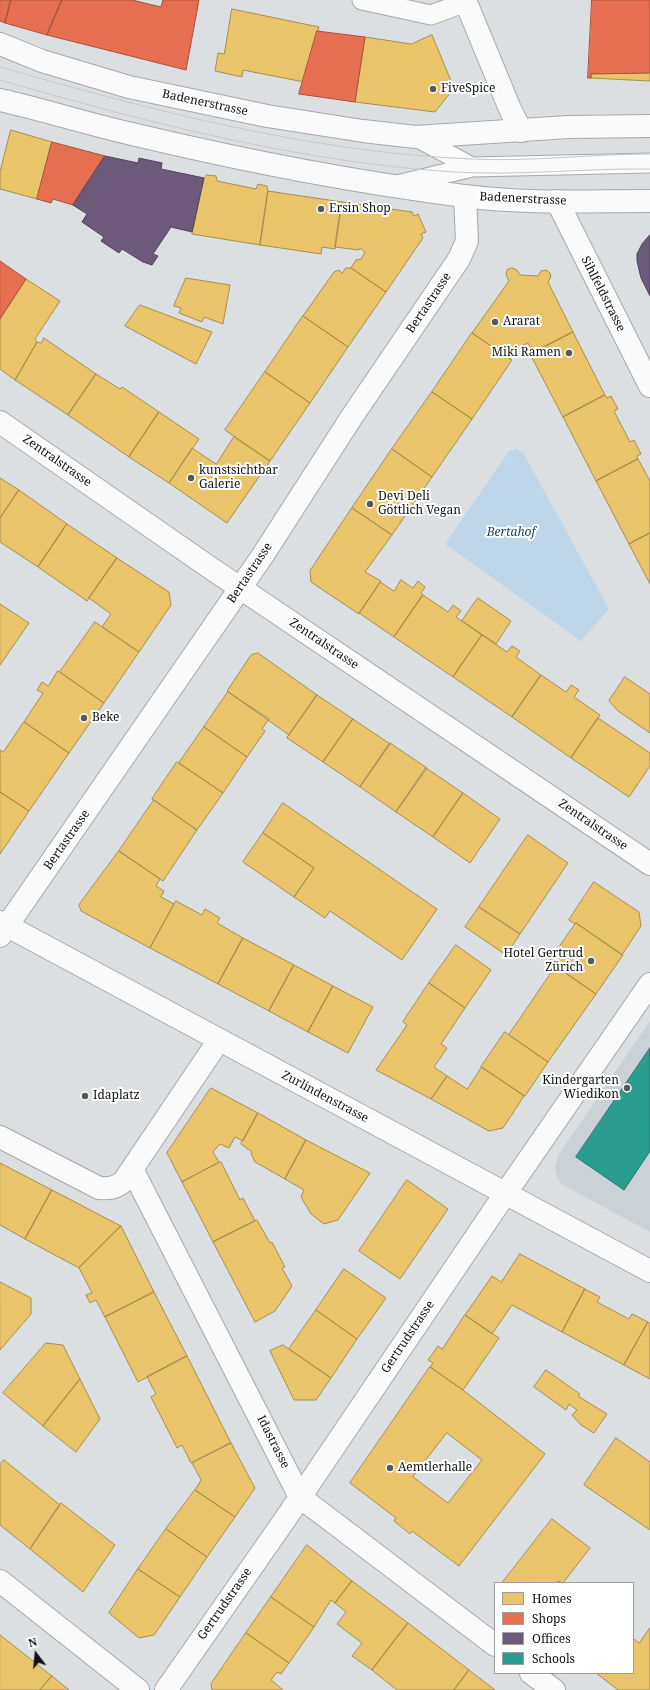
<!DOCTYPE html>
<meta charset="utf-8">
<style>
body{margin:0}
#map{position:relative;width:650px;height:1690px;overflow:hidden;background:#dcdfe1;font-family:"Noto Serif",serif}
canvas{display:block}
.legend{position:absolute;left:494px;top:1582px;width:140px;height:92px;box-sizing:border-box;background:#fff;border:1px solid #9f9fa0;margin:0;padding:5px 7px;list-style:none;font-size:12px;color:#0e1011}
.legend li{display:flex;align-items:center;gap:8px;height:20px}
.legend b{width:20px;border:1px solid #9f9fa0}
.north{position:absolute;left:16px;top:1634px;width:40px;height:40px;-webkit-text-stroke:3px #fff;paint-order:stroke;rotate:344deg;font-size:11px;font-weight:700;line-height:16px;text-align:center;color:#0e1011}
.north::after{content:'';display:block;margin:auto;width:14px;height:18px;background:#0e1011;clip-path:polygon(50% 0,100% 100%,50% 72%,0 100%)}
</style>
<div id="map">
<canvas width="650" height="1690"></canvas>
<ul class="legend">
<li><b style="height:11px;background:#e9c46a"></b>Homes</li>
<li><b style="height:11px;background:#e76f51"></b>Shops</li>
<li><b style="height:11px;background:#6d597a"></b>Offices</li>
<li><b style="height:11px;background:#2a9d8f"></b>Schools</li>
</ul>
<div class="north">N</div>
</div>
<script>
const context = document.querySelector('canvas').getContext('2d');
context.lineJoin = 'round';
function fillPath(path, color) {
  context.fillStyle = color;
  context.fill(path, 'evenodd');
}
function stroke(path, color, width, dash) {
  context.strokeStyle = color;
  context.lineWidth = width;
  context.lineCap = dash ? 'butt' : 'round';
  context.setLineDash(dash || []);
  context.stroke(path);
}
function write(font, color, halo, rows, align = 'center') {
  context.font = font + ' "Noto Serif",serif';
  context.lineWidth = 4;
  context.setLineDash([]);
  context.textBaseline = 'middle';
  context.strokeStyle = halo;
  context.fillStyle = color;
  for (const [text, x, y, turn = 0] of rows) {
    context.save();
    context.translate(x, y);
    context.rotate((+turn || 0) * Math.PI / 180);
    context.textAlign = isNaN(turn) ? turn : align;
    if (halo) context.strokeText(text, 0, 0);
    context.fillText(text, 0, 0);
    context.restore();
  }
}
fillPath(new Path2D(`
 M650,1021V1232L561,1184L557,1177L555,1166L559,1154Z`), '#cad2d7');
fillPath(new Path2D(`
 M517,449L524,454L609,609L581,641L445,544L507,454L509,451Z`), '#bfd6e8');
const homes = new Path2D(`
 M232,9L319,27L304,82L243,70L242,77L215,71L218,53L224,54Z
 M432,35L454,88L435,112L355,102L365,37L411,44Z
 M650,73V81L591,78V74Z
 M11,130L52,142L37,199L0,189V172Z
 M207,175L216,176L217,181L256,189L258,184L267,186L268,191L260,245L192,234L204,178Z
 M268,191L342,202L335,249L322,247L321,254L260,245Z
 M342,202L412,212L414,216L418,214L426,232L421,234L423,238L386,292L351,268L356,260L361,259L365,252L360,248L359,250L335,247Z
 M346,268H351L386,292L348,347L303,316L334,272L339,270L342,273Z
 M512,268L517,270L520,275L538,276L541,271L546,270L550,273L551,277L548,282L573,332L533,353L528,343L519,347L510,359L472,333L509,281L506,275L507,270Z
 M186,278L230,285L223,324L204,317L202,322L179,313L181,308L174,306Z
 M26,279L60,301L35,339L37,342L15,380L0,369V319Z
 M140,305L212,332L196,364L125,326Z
 M303,316L348,347L310,403L265,372Z
 M573,332L605,395L563,417L530,354Z
 M472,333L512,360L472,419L432,392Z
 M44,338L96,374L68,415L15,380L37,342L41,343Z
 M265,372L310,403L270,461L225,430Z
 M96,374L120,389L122,387L159,412L129,457L68,415Z
 M432,392L472,419L432,477L392,449Z
 M605,395L607,398L611,396L618,409L614,411L630,442L634,440L641,454L637,456L638,459L596,481L563,417Z
 M159,412L199,439L169,483L129,457Z
 M234,437L270,461L227,523L169,483L192,448L216,464Z
 M392,449L432,477L392,535L352,508Z
 M638,459L650,481V533L629,544L596,481Z
 M0,478L19,490L0,518Z
 M19,490L67,524L38,567L0,542V518Z
 M352,508L392,535L365,572L381,581L359,614L311,582L310,571Z
 M67,524L117,558L87,601L38,567Z
 M650,533V584L629,544Z
 M117,558L169,592L171,605L139,652L102,627L111,614L89,598Z
 M401,580L413,588L418,581L425,587L421,593L423,595L394,637L359,613L380,582L394,591Z
 M423,595L448,612L453,605L461,611L456,617L482,635L453,677L394,637Z
 M478,598L511,621L496,644L462,621Z
 M0,604L29,623L0,665Z
 M95,622L139,652L104,703L60,672Z
 M482,635L507,652L512,646L520,651L516,657L541,675L512,717L453,677Z
 M258,653L317,695L289,735L227,691L251,655Z
 M58,671L104,703L69,753L24,722L43,693L37,690L42,682L48,686Z
 M541,675L566,692L571,685L579,690L574,697L600,715L571,758L512,717Z
 M625,677L650,694V733L618,711L609,701Z
 M228,692L269,719L262,729L265,731L247,757L204,727Z
 M317,695L353,719L323,762L287,738Z
 M598,718L650,753V766L629,797L571,758Z
 M353,719L390,744L360,787L323,762Z
 M24,722L69,753L29,811L0,792V750L3,752Z
 M204,727L247,757L223,793L179,763Z
 M390,743L427,768L396,812L360,787Z
 M177,762L223,793L197,830L152,799Z
 M426,768L463,793L433,837L396,812Z
 M0,792L29,811L0,854Z
 M463,793L500,819L470,863L433,837Z
 M154,800L197,830L163,881L119,851Z
 M283,803L437,909L402,960L330,911L325,918L294,897L314,868L263,833Z
 M263,833L314,868L294,897L243,862Z
 M528,835L568,863L520,934L479,907Z
 M119,851L160,879L156,886L164,891L161,897L174,904L150,948L81,911L79,905Z
 M594,882L639,912L641,926L622,955L576,923L575,924L569,920Z
 M176,901L202,915L205,909L220,918L217,923L243,938L218,984L150,948Z
 M479,907L520,934L506,955L465,927Z
 M576,923L623,955L596,994L549,962Z
 M243,938L294,965L269,1011L218,984Z
 M456,945L491,970L465,1008L429,983Z
 M294,965L333,986L308,1032L269,1011Z
 M556,966L596,994L548,1062L509,1035Z
 M429,983L465,1008L441,1044L447,1048L434,1067L447,1076L431,1099L376,1070L407,1025L403,1022Z
 M333,986L373,1007L348,1053L308,1032Z
 M505,1032L548,1062L525,1096L481,1067Z
 M482,1067L524,1096L503,1128L489,1131L431,1099L447,1076L467,1089Z
 M211,1088L258,1113L243,1141L235,1137L229,1148L220,1144L213,1152L219,1162L182,1182L167,1153Z
 M258,1113L306,1140L285,1179L255,1162L251,1154L252,1152L241,1144Z
 M306,1140L370,1173L338,1220L324,1224L311,1214L301,1197L304,1190L285,1179Z
 M221,1162L240,1200L243,1198L255,1221L213,1242L182,1182Z
 M0,1163L52,1190L25,1239L0,1225Z
 M407,1180L448,1209L400,1279L359,1251Z
 M52,1190L121,1226L79,1268L25,1239Z
 M257,1220L270,1243L272,1242L285,1267L282,1268L292,1286L275,1311L255,1322L213,1242Z
 M121,1226L154,1292L105,1317L96,1300L90,1303L86,1295L92,1293L79,1268Z
 M520,1254L585,1289L562,1332L512,1305L492,1334L465,1315L492,1276L501,1282Z
 M344,1269L386,1298L357,1339L316,1310Z
 M0,1282L31,1298V1314L0,1350Z
 M585,1289L600,1297L597,1302L629,1319L632,1314L648,1322L624,1365L562,1332Z
 M154,1292L187,1356L138,1382L105,1317Z
 M316,1310L357,1339L331,1378L289,1349Z
 M465,1315L499,1338L463,1390L430,1367L433,1363L428,1360L438,1346L442,1349Z
 M648,1322L650,1324V1379L624,1365Z
 M46,1343L63,1345L80,1379L43,1426L3,1393Z
 M283,1345L331,1378L316,1400H294L270,1351Z
 M187,1356L231,1443L191,1463L182,1445L177,1448L151,1397L156,1394L147,1377Z
 M430,1367L463,1390L545,1454L459,1566L412,1531L410,1534L394,1521L396,1518L350,1483ZM447,1433L482,1460L448,1503L413,1477Z
 M546,1370L580,1394L578,1396L607,1414L594,1433L581,1425L572,1415L577,1410L569,1404L566,1410L534,1387Z
 M80,1379L100,1419L76,1452L43,1426Z
 M616,1438L650,1462V1530L584,1485Z
 M231,1443L255,1488L235,1517L195,1490L201,1480L192,1463Z
 M4,1460L60,1505L30,1549L0,1525V1464Z
 M195,1490L235,1517L207,1557L166,1529Z
 M61,1503L115,1545L83,1592L30,1549Z
 M552,1519L590,1548L563,1583L558,1581L556,1583H502Z
 M166,1529L207,1557L180,1597L138,1569Z
 M307,1545L352,1581L335,1603L331,1600L314,1627L271,1597Z
 M138,1569L180,1597L154,1635L139,1638L109,1613Z
 M352,1581L408,1623L372,1670L352,1656L362,1643L337,1624L346,1612L335,1603Z
 M271,1597L314,1627L289,1663L246,1633Z
 M408,1623L469,1670L454,1690H397L372,1670Z
 M650,1628V1690H618L596,1673H633V1638L639,1643Z
 M246,1633L289,1663L281,1674L277,1672L271,1680L283,1690H212L211,1684Z
 M0,1635L52,1676L40,1690H0Z
 M469,1670L495,1690H454Z
 M52,1676L69,1690H40Z`);
fillPath(homes, '#e9c46a');
stroke(homes, '#a78e4f', 1);
const shops = new Path2D(`
 M0,0H11L5,23L0,21Z
 M11,0H62L47,35L5,23Z
 M62,0H132L161,7L163,0H199L186,70L47,35Z
 M592,0H650V73L591,74V78H588Z
 M317,31L365,37L355,102L299,94Z
 M52,142L105,156L73,205L53,199L51,203L37,199Z
 M0,261L26,279L0,319Z`);
fillPath(shops, '#e76f51');
stroke(shops, '#a6523e', 1);
const offices = new Path2D(`
 M105,156L138,163L139,158L162,163L161,169L204,178L192,232L171,227L153,254L158,256L152,265L143,262L122,249L119,253L101,241L104,237L82,222L87,214L73,205Z
 M650,235V296L641,278L637,261V254L642,244Z`);
fillPath(offices, '#6d597a');
stroke(offices, '#50435a', 1);
const schools = new Path2D(`
 M650,1048V1151L624,1190L576,1157Z`);
fillPath(schools, '#2a9d8f');
stroke(schools, '#227369', 1);
const service = new Path2D(`
 M362,0L431,15L466,2
 M416,137L472,167
 M397,185L472,167L650,163`);
const minor = new Path2D(`
 M465,0L510,109L521,131
 M557,201L650,386
 M0,422L209,567L650,864
 M0,922L650,1271
 M0,936L263,555L351,418L459,259L467,241L465,196
 M0,1137L99,1188C109,1189 116,1188 124,1181L219,1040
 M132,1169L300,1497L495,1645
 M531,1673L554,1690
 M166,1690L286,1518L505,1194L650,984`);
const tertiary = new Path2D(`
 M0,44L42,61L129,87L267,116L363,131L416,137L568,127L650,126
 M0,100C44,110 88,124 132,134C241,160 353,182 464,196C526,204 588,201 650,201
 M0,1581L138,1690`);
stroke(service, '#a6a8a9', 21);
stroke(minor, '#a6a8a9', 24);
stroke(tertiary, '#a6a8a9', 24);
stroke(service, '#fafafa', 19);
stroke(minor, '#fafafa', 22);
stroke(tertiary, '#fafafa', 22);
stroke(new Path2D(`
 M0,67C154,111 310,152 471,159C531,162 590,154 650,154
 M0,80C148,123 300,162 454,172C520,176 585,168 650,169`), '#c6c7c8', 1);
for (const [x, y, r, color] of [
 [433,89,4,"#56585a"],
 [321,209,4,"#56585a"],
 [495,322,4,"#56585a"],
 [569,353,4,"#56585a"],
 [191,478,4,"#56585a"],
 [370,504,4,"#56585a"],
 [84,718,4,"#56585a"],
 [591,961,4,"#56585a"],
 [627,1088,4,"#56585a"],
 [85,1096,4,"#56585a"],
 [390,1468,4,"#56585a"]
]) {
  const dot = new Path2D();
  dot.arc(x, y, r, 0, 2 * Math.PI);
  context.fillStyle = color;
  context.fill(dot);
  stroke(dot, '#fff', 1.5);
}
write('12px', '#0e1011', '#fff', [
 ["FiveSpice",441,89],
 ["Ersin Shop",329,209],
 ["Ararat",503,322],
 ["Miki Ramen",561,353,"right"],
 ["kunstsichtbar",199,471],
 ["Galerie",199,485],
 ["Devi Deli",378,497],
 ["Göttlich Vegan",378,511],
 ["Beke",92,718],
 ["Hotel Gertrud",583,954,"right"],
 ["Zürich",583,968,"right"],
 ["Kindergarten",619,1081,"right"],
 ["Wiedikon",619,1095,"right"],
 ["Idaplatz",93,1096],
 ["Aemtlerhalle",398,1468]
], 'left');
write('12px', '#0e1011', '#fff', [
 ["Badenerstrasse",205,103,12],
 ["Badenerstrasse",523,199,3],
 ["Sihlfeldstrasse",603,294,63],
 ["Bertastrasse",429,303,-56],
 ["Zentralstrasse",57,461,35],
 ["Bertastrasse",250,573,-56],
 ["Zentralstrasse",324,644,34],
 ["Zentralstrasse",593,825,34],
 ["Bertastrasse",67,840,-55],
 ["Zurlindenstrasse",325,1097,28],
 ["Gertrudstrasse",408,1337,-56],
 ["Idastrasse",273,1442,63],
 ["Gertrudstrasse",225,1604,-55]
]);
write('italic 12px', '#144462', '#fff', [
 ["Bertahof",511,533]
]);
</script>
